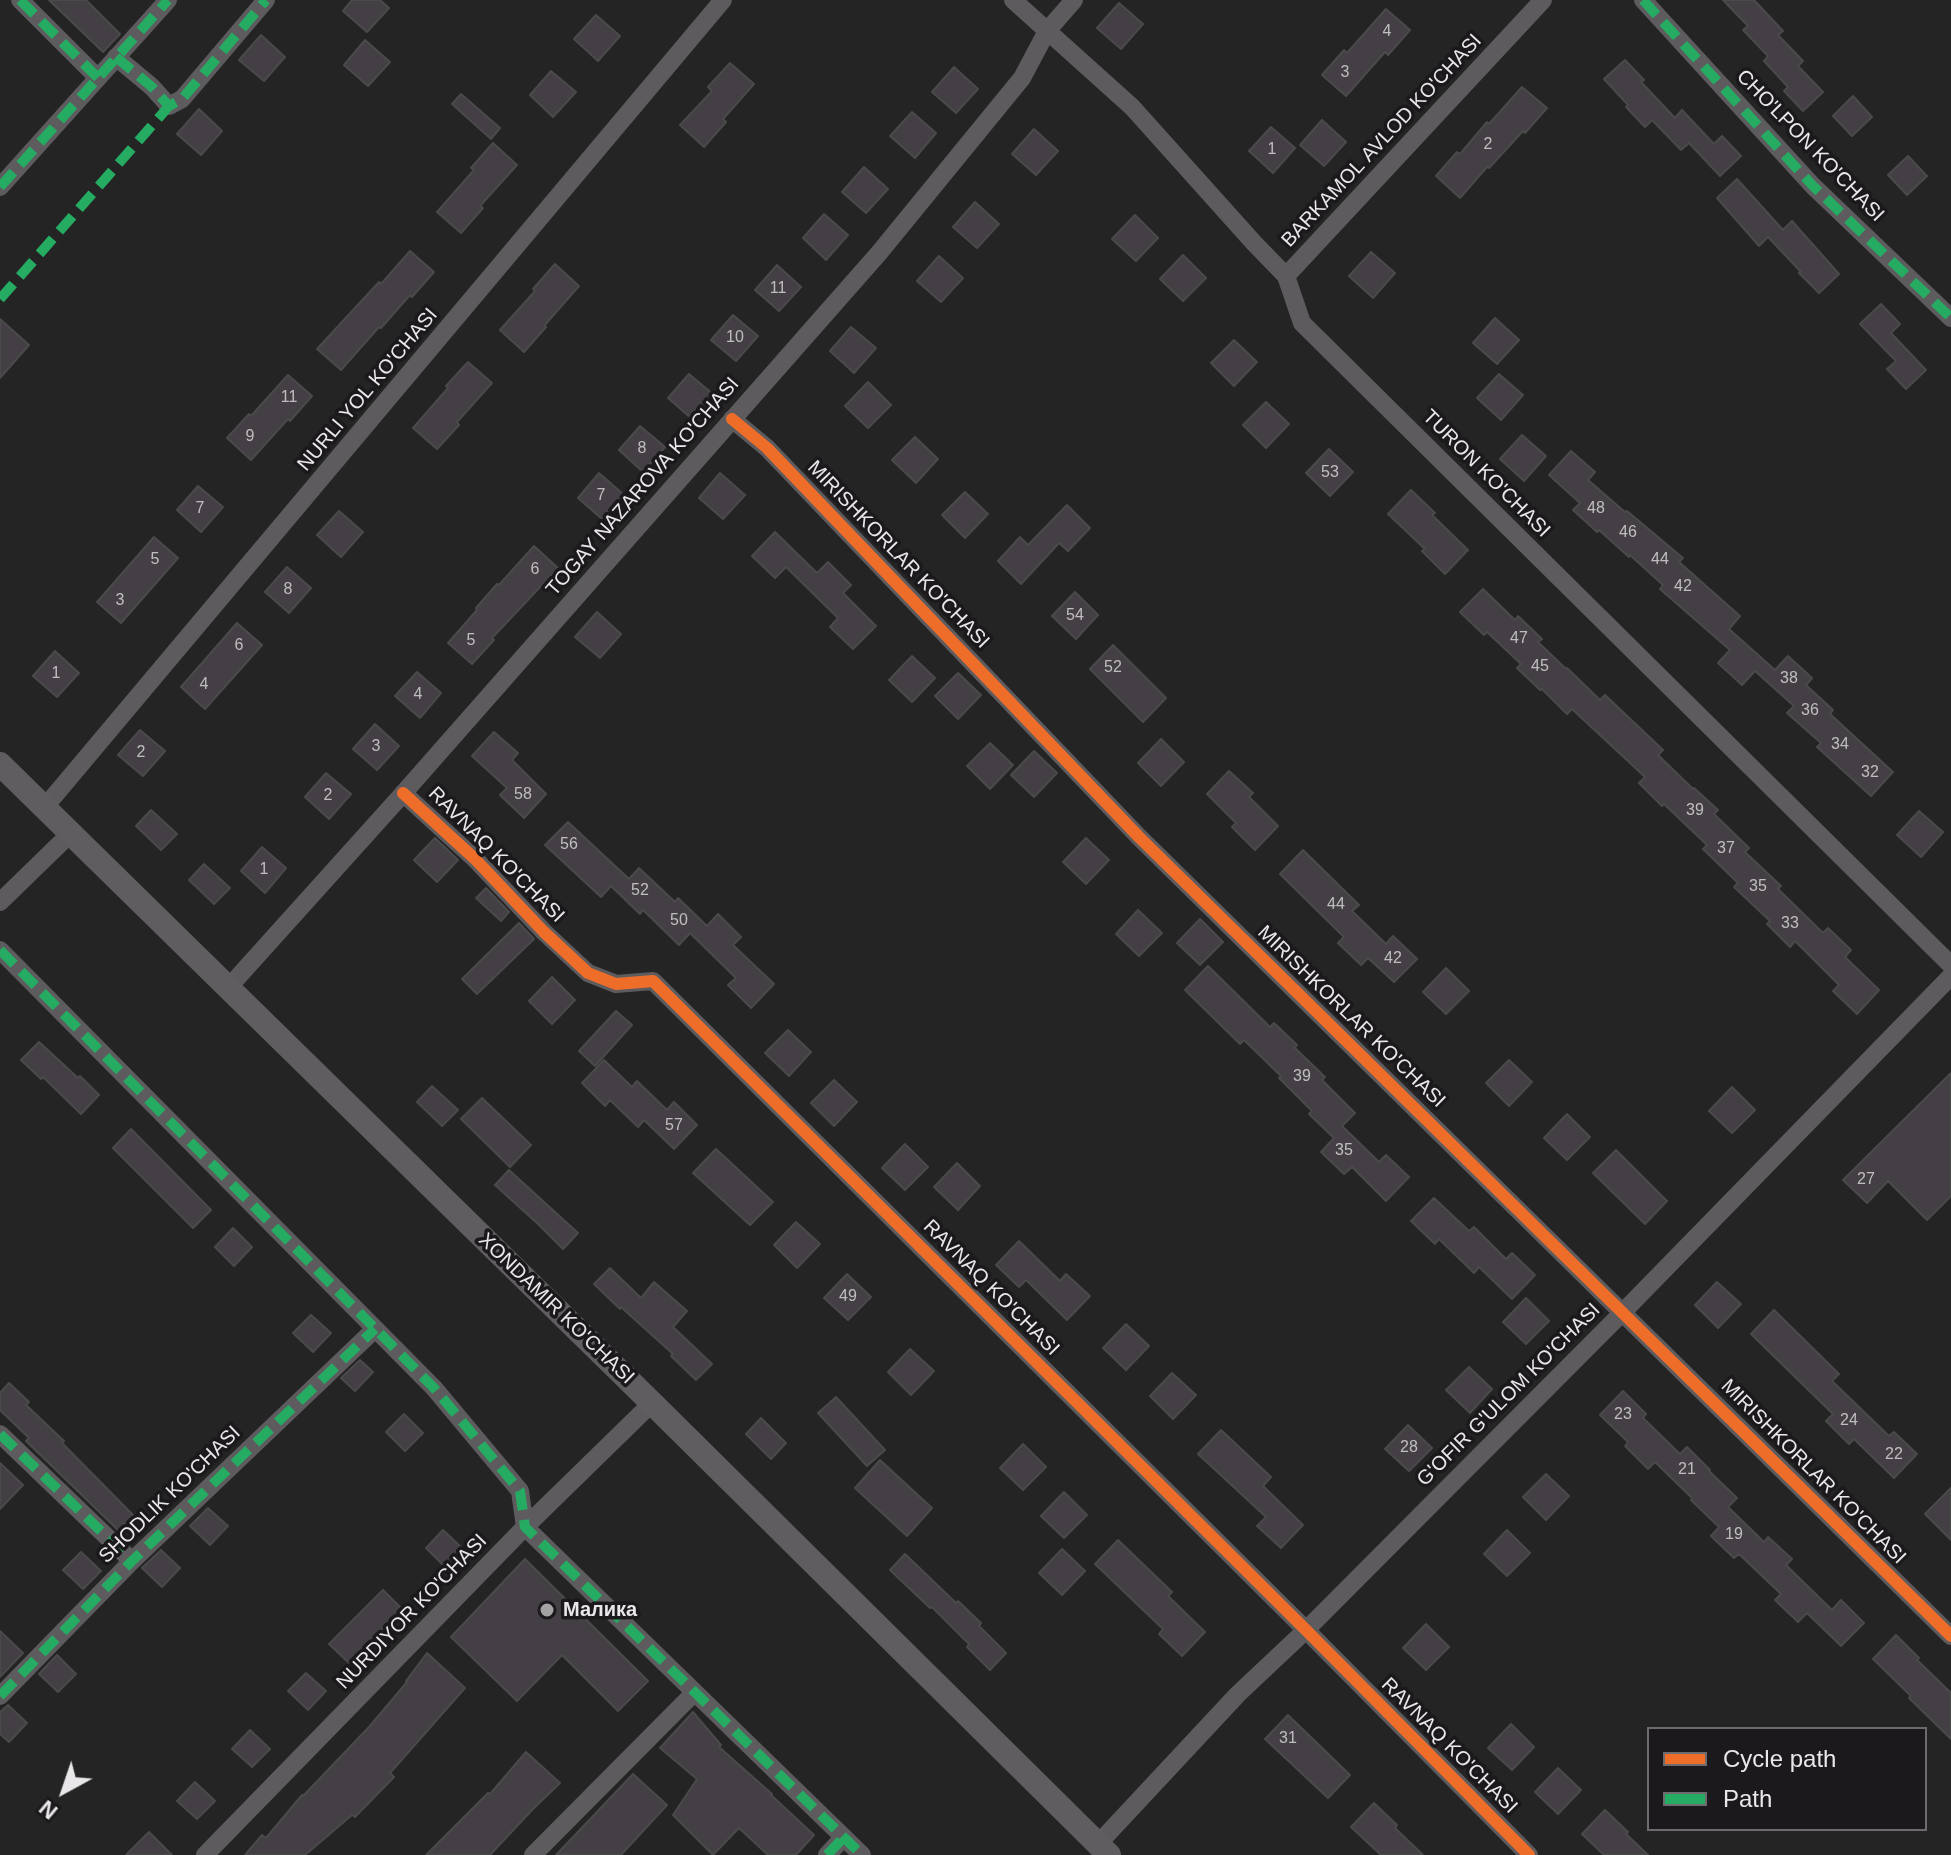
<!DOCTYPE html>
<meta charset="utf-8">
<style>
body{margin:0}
#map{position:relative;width:1951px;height:1855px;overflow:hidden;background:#242424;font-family:Helvetica,sans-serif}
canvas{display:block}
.legend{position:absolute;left:1647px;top:1727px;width:280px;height:104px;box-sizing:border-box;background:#1b191c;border:2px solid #6d6b6e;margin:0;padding:10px 14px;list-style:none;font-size:24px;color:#e9e7e9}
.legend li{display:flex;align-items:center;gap:16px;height:40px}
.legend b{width:40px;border:2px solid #6d6b6e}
.north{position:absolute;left:24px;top:1751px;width:80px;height:80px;-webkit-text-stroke:6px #1b191c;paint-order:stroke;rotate:220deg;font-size:22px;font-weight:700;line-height:32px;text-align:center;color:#e9e7e9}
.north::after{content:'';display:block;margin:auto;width:28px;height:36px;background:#e9e7e9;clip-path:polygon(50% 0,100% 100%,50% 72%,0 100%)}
</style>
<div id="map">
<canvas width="1951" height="1855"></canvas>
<ul class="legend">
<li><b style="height:10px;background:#ee6e29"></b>Cycle path</li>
<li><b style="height:10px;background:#26ab63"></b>Path</li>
</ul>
<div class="north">N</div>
</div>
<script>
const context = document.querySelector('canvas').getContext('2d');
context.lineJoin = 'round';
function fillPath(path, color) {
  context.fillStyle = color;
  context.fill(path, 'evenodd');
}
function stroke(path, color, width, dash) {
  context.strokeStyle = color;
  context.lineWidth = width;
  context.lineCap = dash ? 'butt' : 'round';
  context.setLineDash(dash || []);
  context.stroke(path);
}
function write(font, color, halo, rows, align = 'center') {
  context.font = font + ' Helvetica,sans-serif';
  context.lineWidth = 7;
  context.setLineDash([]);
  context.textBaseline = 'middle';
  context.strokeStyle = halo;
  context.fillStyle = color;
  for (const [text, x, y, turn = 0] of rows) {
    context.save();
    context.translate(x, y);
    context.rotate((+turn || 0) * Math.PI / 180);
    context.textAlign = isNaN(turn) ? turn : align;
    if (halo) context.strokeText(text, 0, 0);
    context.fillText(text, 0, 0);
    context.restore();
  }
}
const building = new Path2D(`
 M49,0H86L120,34L103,52Z
 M352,0H380L389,8L367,32L343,11Z
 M1723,0H1754L1783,31L1778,35L1803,61L1798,66L1823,92L1803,111L1784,91L1788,87L1764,61L1768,56L1743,30L1748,26Z
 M1119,3L1143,24L1121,49L1097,28Z
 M1386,9L1410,30L1388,55L1385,52L1346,96L1322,75L1344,50L1347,53Z
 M596,15L620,36L598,61L574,39Z
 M261,35L285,57L264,81L239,60Z
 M365,40L390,62L368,86L344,65Z
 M1625,60L1644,80L1641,82L1675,118L1682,110L1714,144L1722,136L1741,156L1720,176L1689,143L1681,150L1652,120L1645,127L1626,107L1628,105L1604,79Z
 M730,63L754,84L723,119L726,122L704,147L680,125L712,91L708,87Z
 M954,67L978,89L956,113L932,92Z
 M551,71L576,92L553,117L530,95Z
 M1522,87L1547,108L1525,133L1523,131L1489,168L1487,167L1460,198L1436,176L1457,152L1460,154L1487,122L1489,124Z
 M461,94L500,128L491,139L452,104Z
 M1853,96L1872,117L1852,136L1833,116Z
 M199,109L222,131L201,155L177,134Z
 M912,112L936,133L915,158L890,136Z
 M1322,120L1346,142L1324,166L1300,145Z
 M1271,127L1295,148L1273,173L1249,151Z
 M1034,129L1058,151L1036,175L1012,154Z
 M493,143L517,165L480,206L483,208L461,233L437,212L474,170L471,168Z
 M1908,156L1927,176L1907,195L1888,175Z
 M864,167L888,189L866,213L842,192Z
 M1737,179L1783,230L1792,221L1839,274L1819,293L1799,273L1801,272L1768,237L1759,246L1717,198Z
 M975,202L999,224L977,248L953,227Z
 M824,214L848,235L826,260L803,238Z
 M1135,215L1158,238L1136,261L1112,239Z
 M410,251L434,272L412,297L410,295L381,328L379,327L341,370L317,349L379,282L381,284Z
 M1371,252L1395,273L1373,298L1349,276Z
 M1183,255L1206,278L1183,301L1160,279Z
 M939,256L963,278L941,302L917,281Z
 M555,264L579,286L544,326L546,327L524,352L500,330L535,291L533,289Z
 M777,265L801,287L779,311L755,290Z
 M1881,304L1900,324L1891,333L1926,370L1906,389L1887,369L1896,361L1860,324Z
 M733,315L758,336L736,361L711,340Z
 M1495,318L1519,340L1497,364L1473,343Z
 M0,319L29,345L0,378Z
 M851,327L876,348L854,373L830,351Z
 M1234,340L1257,362L1234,386L1211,363Z
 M468,362L492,383L457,422L459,425L437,449L413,428L448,388L446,386Z
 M689,374L714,395L692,419L668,398Z
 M1499,374L1523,395L1501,420L1477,398Z
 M288,375L312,396L290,421L288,419L251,460L227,438L249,414L251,416Z
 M868,382L891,405L868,428L845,406Z
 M1266,402L1289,424L1266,448L1243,425Z
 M640,426L665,447L643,472L619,450Z
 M1522,435L1546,456L1524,481L1500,459Z
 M915,437L938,459L916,483L892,460Z
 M1329,449L1353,472L1330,496L1306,473Z
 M1571,451L1595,472L1588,480L1625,512L1627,511L1683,558L1679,562L1740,616L1729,629L1775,670L1788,656L1812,678L1806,685L1833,710L1830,714L1893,772L1871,796L1817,747L1821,743L1787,713L1794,706L1755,671L1742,685L1718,663L1730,650L1660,589L1663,585L1630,555L1629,557L1599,530L1597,532L1573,510L1580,503L1549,475Z
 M599,473L624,495L602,519L578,498Z
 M720,473L745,495L723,519L699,498Z
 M198,486L223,507L201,532L177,510Z
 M1411,490L1435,513L1432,515L1468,550L1445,574L1422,551L1425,549L1388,514Z
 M965,492L988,514L965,538L942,515Z
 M1067,505L1090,528L1068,551L1059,543L1021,584L998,561L1020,537L1028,545Z
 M339,511L363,532L341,557L317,535Z
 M775,532L817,573L828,562L851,585L843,593L876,626L853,649L830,627L838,618L786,567L775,578L752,556Z
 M154,537L178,558L121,623L97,602Z
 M534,546L558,568L492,638L494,640L472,664L448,643L477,610L476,608L497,584L499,585Z
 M287,567L311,588L289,613L265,592Z
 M1483,589L1515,620L1518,616L1542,639L1538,642L1566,669L1567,668L1600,700L1605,695L1663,750L1658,755L1693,789L1694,788L1718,810L1714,814L1749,848L1745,852L1781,886L1778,889L1823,933L1828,928L1851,950L1845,957L1879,990L1857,1014L1833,991L1839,985L1795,941L1790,947L1767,924L1770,921L1734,887L1738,883L1703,849L1707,845L1664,804L1662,806L1639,783L1645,777L1572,709L1567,714L1542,689L1540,690L1517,668L1521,664L1487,632L1484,635L1460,612Z
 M1075,592L1098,615L1076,639L1052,616Z
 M597,612L621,634L600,658L575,637Z
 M237,623L262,645L205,709L181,687Z
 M1113,645L1166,698L1143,722L1090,669Z
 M55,651L79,673L57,697L33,676Z
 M912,656L935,678L912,702L889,680Z
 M417,672L441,693L420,718L395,696Z
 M958,673L981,695L958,719L935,696Z
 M375,724L399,746L377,770L353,749Z
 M140,730L165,751L143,776L118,755Z
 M494,732L518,753L512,760L546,794L524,818L500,795L507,788L472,756Z
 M1161,739L1184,762L1161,786L1138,763Z
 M990,743L1013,765L990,789L967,766Z
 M1034,751L1057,773L1034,797L1011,775Z
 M1229,771L1253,793L1249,797L1278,826L1255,850L1232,827L1236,823L1207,794Z
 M326,773L351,794L329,819L305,797Z
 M151,810L177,834L161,850L136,826Z
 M1919,811L1943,832L1921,857L1897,835Z
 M568,822L629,879L639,868L675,902L678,898L707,926L718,914L741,937L733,945L774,984L751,1008L728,985L736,978L690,933L679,945L643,910L640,914L611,886L601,897L545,845Z
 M435,838L458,860L437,882L414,860Z
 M1086,838L1109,860L1086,884L1063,862Z
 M262,847L286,868L265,893L241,871Z
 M1303,850L1359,905L1352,911L1386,944L1393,936L1417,959L1394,982L1368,958L1361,965L1338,943L1344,937L1280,874Z
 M204,864L230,888L214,904L189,880Z
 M486,888L509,912L501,921L476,898Z
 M1138,910L1162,933L1139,956L1116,934Z
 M1200,919L1223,942L1200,965L1177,943Z
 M519,923L534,939L477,994L462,979Z
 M1208,966L1270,1027L1274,1023L1297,1045L1295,1048L1325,1077L1322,1080L1355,1113L1342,1126L1379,1162L1386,1155L1409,1177L1386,1201L1352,1167L1344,1174L1321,1152L1334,1138L1309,1114L1312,1111L1279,1078L1281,1076L1244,1040L1240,1044L1185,990Z
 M1446,968L1469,991L1446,1014L1423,992Z
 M552,977L575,1000L552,1024L529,1001Z
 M616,1011L632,1025L595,1066L579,1051Z
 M788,1030L811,1052L789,1076L765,1053Z
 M39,1042L78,1078L80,1076L99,1095L81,1114L43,1077L41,1079L21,1060Z
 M604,1060L632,1087L637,1081L667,1110L674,1102L697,1125L674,1149L644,1120L638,1127L610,1100L605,1106L582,1083Z
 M1509,1060L1532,1082L1509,1106L1486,1083Z
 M1951,1073V1196L1927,1220L1888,1181L1867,1203L1843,1180Z
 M834,1080L857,1102L834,1126L811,1103Z
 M432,1086L458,1110L442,1126L417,1102Z
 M1732,1087L1755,1110L1732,1133L1709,1111Z
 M482,1098L531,1145L510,1167L461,1119Z
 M1567,1114L1590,1137L1567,1160L1544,1138Z
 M131,1129L211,1210L193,1228L113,1148Z
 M905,1144L928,1167L905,1190L882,1168Z
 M716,1149L773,1202L750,1225L693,1173Z
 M1616,1150L1667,1201L1645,1224L1593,1173Z
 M957,1163L980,1186L958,1210L934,1187Z
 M509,1170L578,1233L563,1249L538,1224L495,1185Z
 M1434,1198L1469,1231L1474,1227L1506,1259L1512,1253L1535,1275L1512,1299L1479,1267L1474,1273L1439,1239L1435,1244L1411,1221Z
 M796,1222L820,1244L797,1268L774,1245Z
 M233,1228L252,1247L234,1266L215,1247Z
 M1019,1241L1060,1281L1066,1274L1090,1296L1067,1320L1026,1280L1019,1287L996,1265Z
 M610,1268L641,1298L654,1282L687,1311L673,1327L712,1364L696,1380L671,1356L673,1354L621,1307L620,1309L594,1284Z
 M847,1274L871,1297L848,1320L824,1298Z
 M1717,1282L1741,1304L1718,1328L1695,1305Z
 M1526,1298L1549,1321L1526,1344L1503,1322Z
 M1774,1310L1839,1374L1832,1381L1889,1436L1894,1432L1917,1454L1894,1478L1854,1439L1849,1444L1826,1421L1833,1414L1751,1334Z
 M311,1315L331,1333L313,1352L293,1333Z
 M1126,1324L1149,1346L1126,1370L1103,1348Z
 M910,1349L934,1371L911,1395L888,1372Z
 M360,1360L373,1372L355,1391L341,1378Z
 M1469,1367L1492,1389L1470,1413L1446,1390Z
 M1172,1373L1196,1395L1173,1419L1150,1396Z
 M9,1383L29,1402L26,1405L64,1441L62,1443L133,1515L118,1530L26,1441L29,1438L0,1410V1393Z
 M1623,1391L1646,1414L1643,1418L1680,1454L1687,1447L1710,1470L1709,1471L1737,1498L1728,1507L1764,1542L1768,1537L1792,1559L1786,1565L1832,1610L1841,1600L1864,1623L1841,1646L1807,1613L1798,1622L1775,1600L1781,1594L1739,1554L1734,1558L1711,1536L1719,1527L1691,1500L1692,1498L1655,1462L1648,1469L1625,1446L1628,1442L1600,1415Z
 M836,1397L885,1450L867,1466L818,1413Z
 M404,1414L423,1433L405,1451L386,1432Z
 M761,1418L786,1443L771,1459L746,1434Z
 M1408,1425L1432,1448L1409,1471L1385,1449Z
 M1221,1430L1271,1477L1263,1486L1303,1525L1281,1548L1257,1526L1266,1517L1198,1454Z
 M1023,1444L1046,1467L1023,1490L1000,1468Z
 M880,1460L932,1508L907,1536L855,1488Z
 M0,1463L23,1485L0,1509Z
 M1546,1474L1569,1496L1546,1520L1523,1497Z
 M1951,1488V1540L1925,1514Z
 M1064,1492L1087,1515L1064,1538L1041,1516Z
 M208,1508L228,1526L210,1545L190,1526Z
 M443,1530L463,1549L445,1567L426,1548Z
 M1507,1530L1530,1553L1507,1576L1484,1554Z
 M1118,1540L1172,1592L1168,1596L1205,1632L1182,1656L1159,1634L1163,1629L1095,1564Z
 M1062,1549L1085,1571L1062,1595L1039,1573Z
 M161,1550L180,1568L162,1587L142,1568Z
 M81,1552L101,1571L83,1589L63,1570Z
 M905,1554L956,1603L958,1601L981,1623L979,1626L1006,1653L990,1670L967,1647L969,1644L932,1607L930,1608L890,1570Z
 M525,1559L648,1681L618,1711L562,1655L517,1701L451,1637Z
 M383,1590L402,1609L349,1663L329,1644Z
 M1426,1624L1449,1647L1426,1670L1403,1648Z
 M0,1631L23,1653L0,1677Z
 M1896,1635L1919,1658L1917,1660L1951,1693V1739L1909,1698L1911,1696L1873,1659Z
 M427,1653L465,1688L390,1773L394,1777L355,1817L352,1815L305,1855H245L262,1835L266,1838L302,1795L303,1796L369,1727L407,1682L406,1681Z
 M57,1655L76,1674L58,1692L39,1674Z
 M306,1673L326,1691L308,1710L288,1691Z
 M8,1705L27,1723L9,1742L0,1734V1712Z
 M693,1712L721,1745L719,1747L772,1794L771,1795L814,1835L796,1855H768L739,1828L713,1855L673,1815L697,1779L660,1748Z
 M1288,1715L1350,1775L1328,1798L1265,1739Z
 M1511,1724L1534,1747L1512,1770L1488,1748Z
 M250,1730L270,1749L252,1767L232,1749Z
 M526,1752L560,1783L533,1809L490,1855H426L488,1793L490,1794Z
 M1558,1768L1581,1790L1558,1814L1535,1792Z
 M633,1774L667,1805L621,1855H556Z
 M195,1782L215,1801L197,1819L177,1801Z
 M1374,1803L1397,1825L1395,1828L1423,1855H1381L1351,1827Z
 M1605,1810L1628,1832L1626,1834L1648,1855H1604L1582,1834Z
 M149,1832L172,1855H126Z`);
fillPath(building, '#443f45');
stroke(building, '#4a4a4a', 2);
stroke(new Path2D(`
 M20,0L98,78
 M1013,0L1132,107L1254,243L1286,276L1302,323L1951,965
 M1643,0L1813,186L1951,318
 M116,57L152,87L169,106L182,99L266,0
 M0,187L168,0
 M1286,276L1543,0
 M732,419L767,448L1139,837L1951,1636
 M403,793L475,859L544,932L588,973L616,984L653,981L1306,1630L1529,1855
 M44,808L723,0
 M0,902L71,833
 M0,950L434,1388L520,1491L525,1527L862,1855
 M228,988L400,797L879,253L1022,78L1047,31L1074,0
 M0,1434L132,1561
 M0,1696L132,1561L375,1329
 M1098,1844L1238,1694L1306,1630L1623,1312L1951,976
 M205,1855L525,1527L652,1403
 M533,1855L694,1693
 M827,1855L844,1837`), '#5e5b5f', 18);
stroke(new Path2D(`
 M0,764L652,1403L1109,1855`), '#605d61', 24);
stroke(new Path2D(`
 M20,0L98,78
 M1643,0L1813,186L1951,318
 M116,57L152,87L169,106L182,99L266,0
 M0,187L168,0
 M0,299L169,106
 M0,950L434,1388L520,1491L525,1527L862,1855
 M0,1434L132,1561
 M0,1696L132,1561L375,1329
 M827,1855L844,1837`), '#26ab63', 10, [20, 10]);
stroke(new Path2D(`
 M732,419L767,448L1139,837L1951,1636
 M403,793L475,859L544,932L588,973L616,984L653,981L1306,1630L1529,1855`), '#ee6e29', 12);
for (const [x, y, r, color] of [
 [547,1610,8,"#a4a3a4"]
]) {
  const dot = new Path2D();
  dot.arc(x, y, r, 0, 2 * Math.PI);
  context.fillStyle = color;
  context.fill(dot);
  stroke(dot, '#1b191c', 3);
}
write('16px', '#c0bdc0', null, [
 ["4",1387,32],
 ["3",1345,73],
 ["2",1488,145],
 ["1",1272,150],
 ["11",778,289],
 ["10",735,338],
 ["11",289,398],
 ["9",250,437],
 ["8",642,449],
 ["53",1330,473],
 ["7",601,496],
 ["7",200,509],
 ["48",1596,509],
 ["46",1628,533],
 ["5",155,560],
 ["44",1660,560],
 ["6",535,570],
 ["42",1683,587],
 ["8",288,590],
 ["3",120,601],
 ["54",1075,616],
 ["47",1519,639],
 ["5",471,641],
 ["6",239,646],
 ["45",1540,667],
 ["52",1113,668],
 ["1",56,674],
 ["38",1789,679],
 ["4",204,685],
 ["4",418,695],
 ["36",1810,711],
 ["34",1840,745],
 ["3",376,747],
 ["2",141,753],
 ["32",1870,773],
 ["58",523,795],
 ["2",328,796],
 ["39",1695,811],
 ["56",569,845],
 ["37",1726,849],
 ["1",264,870],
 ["35",1758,887],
 ["52",640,891],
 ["44",1336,905],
 ["50",679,921],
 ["33",1790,924],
 ["42",1393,959],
 ["39",1302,1077],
 ["57",674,1126],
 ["35",1344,1151],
 ["27",1866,1180],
 ["49",848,1297],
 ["23",1623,1415],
 ["24",1849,1421],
 ["28",1409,1448],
 ["22",1894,1455],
 ["21",1687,1470],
 ["19",1734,1535],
 ["31",1288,1739]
]);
write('20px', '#e9e7e9', '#1b191c', [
 ["BARKAMOL AVLOD KO'CHASI",1382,141,-47],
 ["CHO'LPON KO'CHASI",1810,146,46],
 ["NURLI YOL KO'CHASI",368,390,-50],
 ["TURON KO'CHASI",1486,474,45],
 ["TOGAY NAZAROVA KO'CHASI",643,487,-49],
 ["MIRISHKORLAR KO'CHASI",898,555,46],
 ["RAVNAQ KO'CHASI",496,855,45],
 ["MIRISHKORLAR KO'CHASI",1351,1017,44],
 ["RAVNAQ KO'CHASI",991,1288,45],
 ["XONDAMIR KO'CHASI",556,1309,44],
 ["G'OFIR G'ULOM KO'CHASI",1509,1395,-45],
 ["MIRISHKORLAR KO'CHASI",1813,1472,45],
 ["SHODLIK KO'CHASI",170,1495,-44],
 ["NURDIYOR KO'CHASI",412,1612,-46],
 ["RAVNAQ KO'CHASI",1449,1746,45]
]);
write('bold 20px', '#e9e7e9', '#1b191c', [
 ["Малика",563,1610]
], 'left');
</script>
